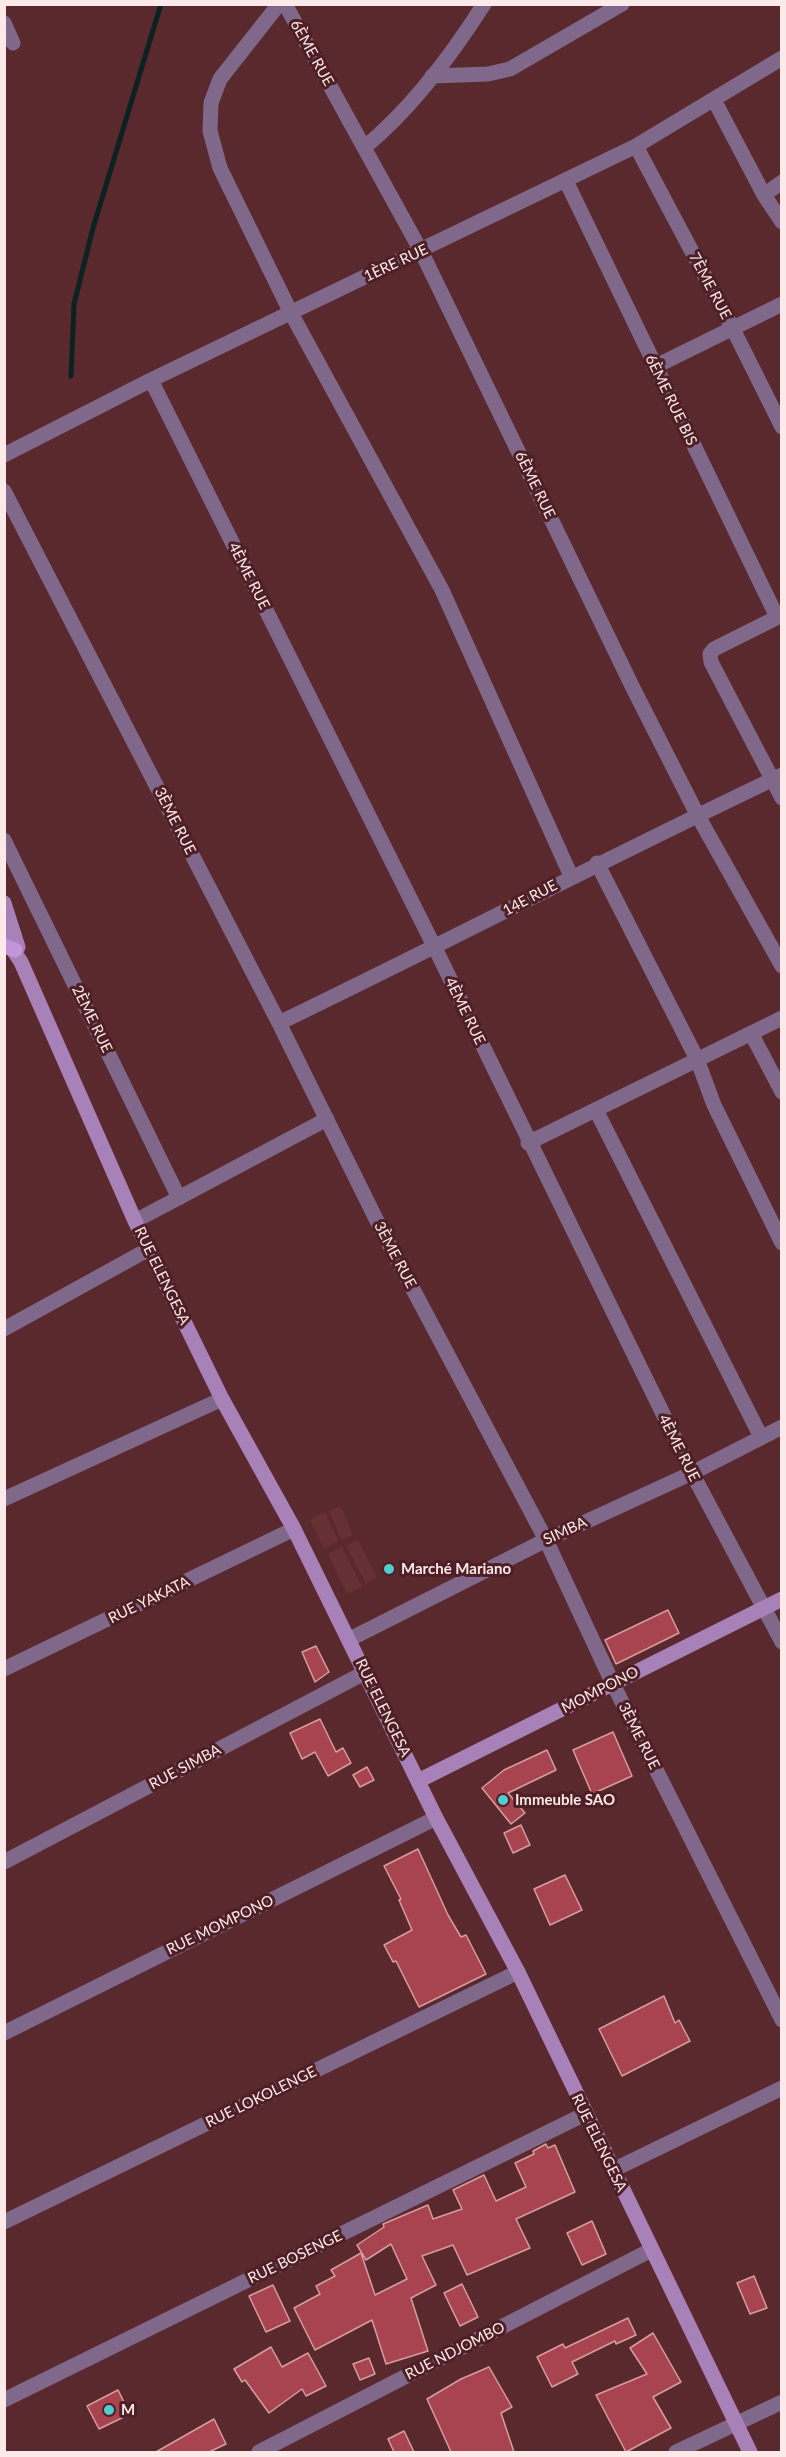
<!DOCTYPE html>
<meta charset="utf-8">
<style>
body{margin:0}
#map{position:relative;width:786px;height:2457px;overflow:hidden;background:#59292e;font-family:Lato,sans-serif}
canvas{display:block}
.frame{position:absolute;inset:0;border:6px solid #fce9ea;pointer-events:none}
</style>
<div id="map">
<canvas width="786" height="2457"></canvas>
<div class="frame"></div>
</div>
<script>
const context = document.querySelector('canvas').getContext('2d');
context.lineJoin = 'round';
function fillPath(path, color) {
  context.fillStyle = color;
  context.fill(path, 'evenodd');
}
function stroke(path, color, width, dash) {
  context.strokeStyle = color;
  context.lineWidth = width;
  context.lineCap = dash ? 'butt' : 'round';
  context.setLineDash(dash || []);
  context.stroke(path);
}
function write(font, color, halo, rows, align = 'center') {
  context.font = font + ' Lato,sans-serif';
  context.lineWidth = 6;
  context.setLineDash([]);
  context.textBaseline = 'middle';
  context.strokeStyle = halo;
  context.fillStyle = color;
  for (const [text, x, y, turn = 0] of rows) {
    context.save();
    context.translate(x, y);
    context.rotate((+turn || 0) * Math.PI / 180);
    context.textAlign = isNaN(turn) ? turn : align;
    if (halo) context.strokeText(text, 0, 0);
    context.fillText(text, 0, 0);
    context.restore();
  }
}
fillPath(new Path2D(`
 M341,1506L353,1535L341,1540L329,1511Z
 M325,1512L339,1541L324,1549L310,1520Z
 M358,1540L377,1577L366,1584L346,1546Z
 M342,1547L362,1587L347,1594L328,1554Z`), '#673035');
stroke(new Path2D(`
 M71,376L74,304L93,228L161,4`), '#0c2121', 5);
const building = new Path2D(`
 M668,1610L679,1633L616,1664L605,1640Z
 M316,1646L329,1672L315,1682L302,1652Z
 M320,1719L336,1752L343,1748L351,1763L328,1776L315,1752L302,1759L290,1733Z
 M613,1732L632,1776L592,1794L573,1750Z
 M547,1750L556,1770L508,1793L525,1813L511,1824L482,1788L504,1770Z
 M367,1767L374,1780L360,1787L353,1775Z
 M521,1825L530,1845L513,1853L504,1833Z
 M418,1849L448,1915L461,1937L466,1935L486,1974L419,2007L396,1961L393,1962L384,1945L412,1930L399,1900L401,1899L384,1866Z
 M565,1875L582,1910L550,1925L534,1889Z
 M664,1996L675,2023L679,2020L690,2041L622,2076L599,2029Z
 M546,2144L548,2148L555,2145L575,2192L516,2219L530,2248L467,2275L453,2245L422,2256L436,2285L411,2298L428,2351L386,2364L372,2320L315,2350L294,2308L320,2294L316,2286L335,2276L331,2270L361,2253L375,2295L407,2279L391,2244L366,2260L357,2245L384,2227L383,2224L428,2205L433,2219L462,2209L453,2190L484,2175L496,2201L526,2187L515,2163L534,2154L533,2151Z
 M592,2221L606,2254L582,2265L567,2233Z
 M754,2276L767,2308L750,2314L737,2283Z
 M462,2284L478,2317L460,2326L444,2293Z
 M273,2285L290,2321L266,2332L249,2296Z
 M628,2318L636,2335L616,2344L615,2341L572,2362L578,2374L552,2387L537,2357L563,2344L565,2348Z
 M653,2333L681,2382L653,2397L671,2428L626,2452L596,2395L647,2374L630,2348Z
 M271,2347L282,2367L308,2353L326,2386L306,2396L302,2389L269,2413L245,2380L242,2382L234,2369Z
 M369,2358L375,2374L360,2380L353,2364Z
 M489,2367L512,2407L501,2413L514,2452H451L427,2399L461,2379Z
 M118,2390L130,2414L99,2429L87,2406Z
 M214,2419L226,2444L209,2452H156Z
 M404,2431L414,2452H394L388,2439Z`);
fillPath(building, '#a84450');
stroke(building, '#d79d9f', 1.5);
stroke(new Path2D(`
 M279,4L220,79L211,103L210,131L220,168L291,313L442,590L571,876
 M285,4L421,251L634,690L698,816L782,966
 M4,23L13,43
 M432,76L488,74L510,69L622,4
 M714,100L764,195L782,222
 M636,146L733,329L782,427
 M365,147C412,108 451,56 484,4
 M566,181L777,617
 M764,195L782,182
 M654,367L782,304
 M151,380L435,948L692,1473L782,1642
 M4,455L151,380L636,146L782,58
 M4,491L279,1023L380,1227L546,1540L613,1684L782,2020
 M782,615L714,649L710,654L711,662L782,798
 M4,840L179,1198
 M597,863L697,1059L714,1105L782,1243
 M279,1023C447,942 613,855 782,775
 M751,1033L782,1092
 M596,1110L761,1437
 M528,1143L782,1018
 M135,1221L327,1119
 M4,1329L149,1249
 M4,1499L222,1399
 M350,1639L546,1540L692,1473L782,1427
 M4,1669L294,1529
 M4,1862L366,1672
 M4,2033L436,1818
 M613,2170L782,2088
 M4,2222L518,1972
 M4,2400L585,2114
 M259,2452L651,2250
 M676,2452L782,2402`), '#80688b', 15);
stroke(new Path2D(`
 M4,903L18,947
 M4,936L21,962L135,1221L222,1399L294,1529L436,1818L518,1972L750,2452
 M418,1781L782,1599`), '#a781b7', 15);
stroke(new Path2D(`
 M4,946L15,950`), '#c593d9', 15);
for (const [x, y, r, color] of [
 [389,1569,6,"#52cdce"],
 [503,1800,6,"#52cdce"],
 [109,2410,6,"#52cdce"]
]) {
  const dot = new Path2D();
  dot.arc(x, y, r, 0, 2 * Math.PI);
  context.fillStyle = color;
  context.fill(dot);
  stroke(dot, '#4e1f24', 2);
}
write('15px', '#fce9ea', '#4e1f24', [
 ["6ÈME RUE",312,53,61],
 ["1ÈRE RUE",396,263,-25],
 ["7ÈME RUE",710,286,62],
 ["6ÈME RUE BIS",671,400,64],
 ["6ÈME RUE",535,485,64],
 ["4ÈME RUE",249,576,63],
 ["3ÈME RUE",175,821,63],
 ["14E RUE",530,898,-28],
 ["4ÈME RUE",465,1011,64],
 ["2ÈME RUE",92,1019,64],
 ["3ÈME RUE",395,1255,62],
 ["RUE ELENGESA",162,1276,64],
 ["4ÈME RUE",679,1448,63],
 ["SIMBA",565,1531,-25],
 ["RUE YAKATA",149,1600,-26],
 ["MOMPONO",600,1690,-27],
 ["RUE ELENGESA",383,1708,64],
 ["3ÈME RUE",639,1736,63],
 ["RUE SIMBA",185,1767,-28],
 ["RUE MOMPONO",220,1925,-26],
 ["RUE LOKOLENGE",261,2097,-26],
 ["RUE ELENGESA",599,2143,64],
 ["RUE BOSENGE",295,2257,-26],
 ["RUE NDJOMBO",455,2351,-27]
]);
write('bold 15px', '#fce9ea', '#4e1f24', [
 ["Marché Mariano",401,1569],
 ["Immeuble SAO",515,1800],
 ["M",121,2410]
], 'left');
</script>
